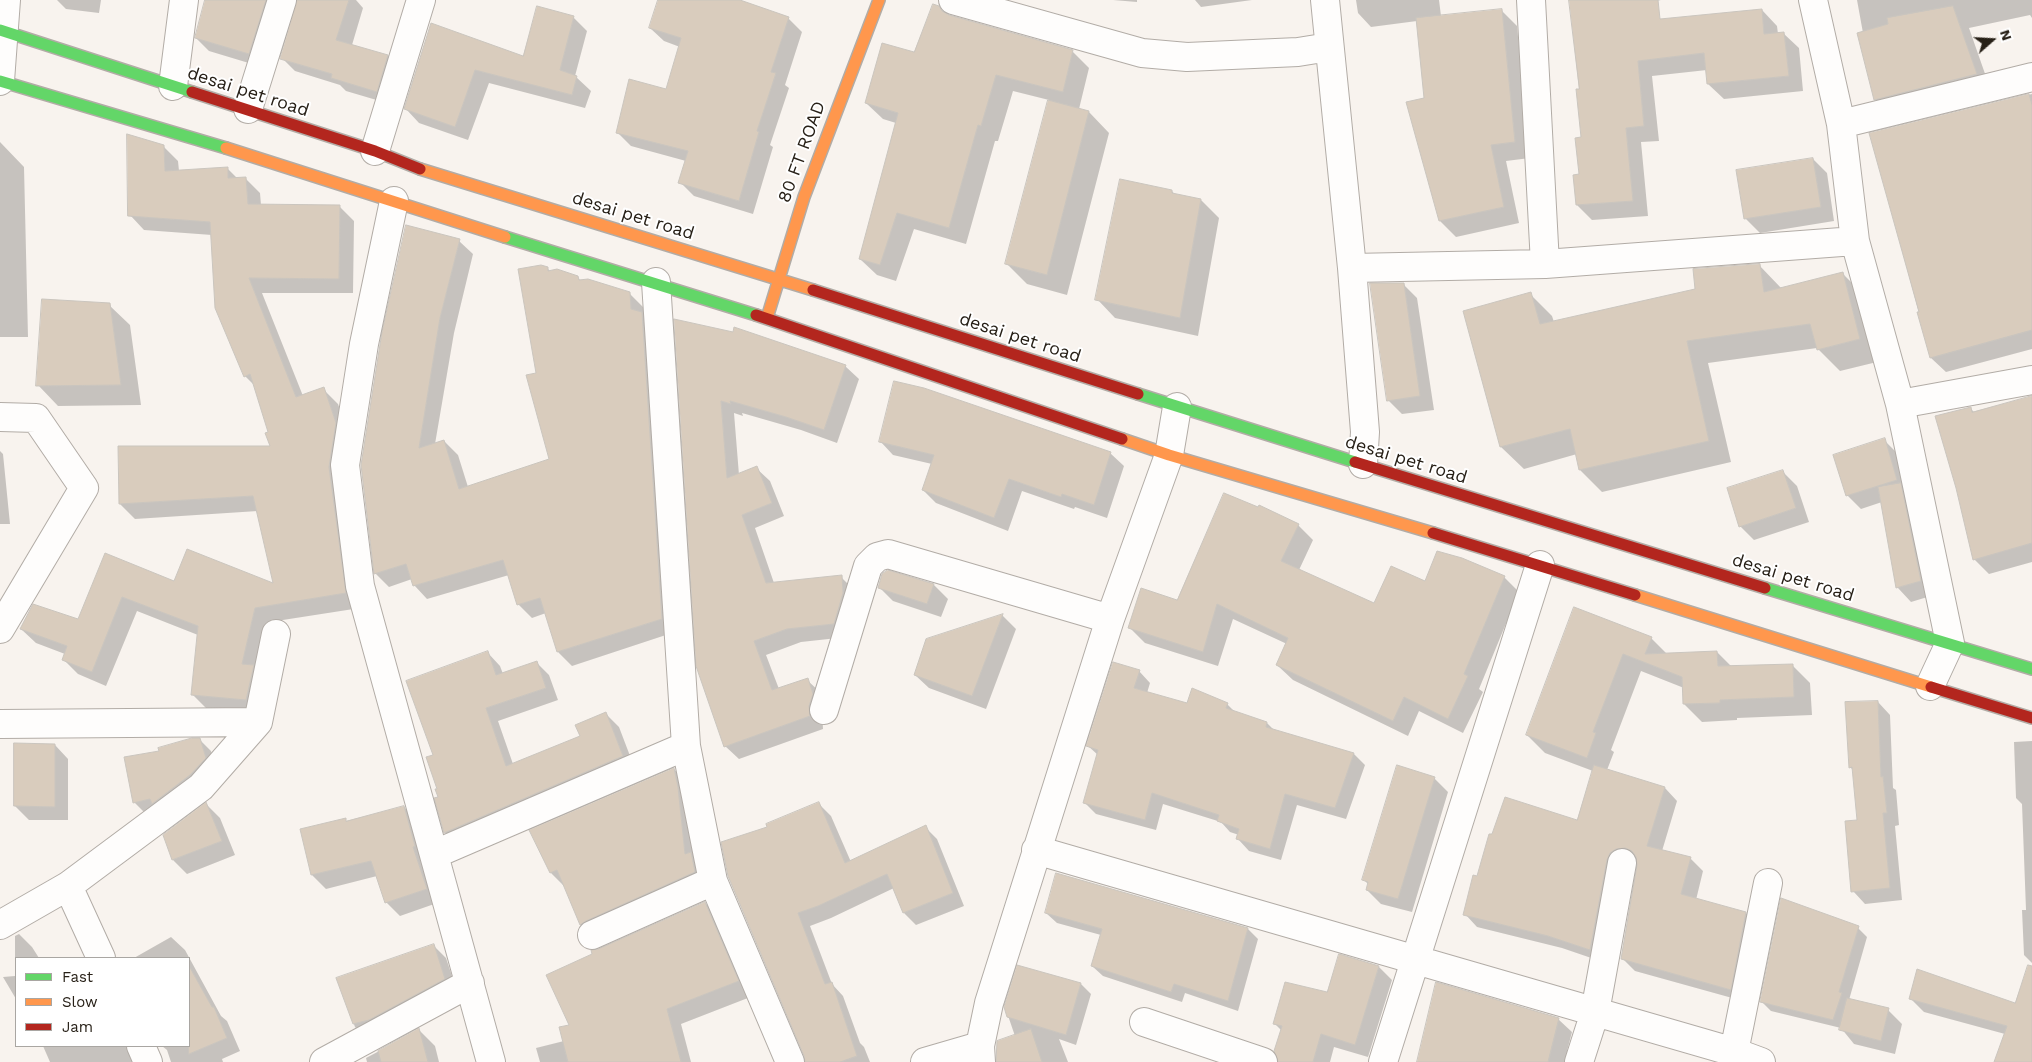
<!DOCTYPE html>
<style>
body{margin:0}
#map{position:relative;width:2032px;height:1062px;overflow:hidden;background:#f8f3ee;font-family:"Work Sans",sans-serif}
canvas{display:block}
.legend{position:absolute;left:15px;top:957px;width:175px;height:90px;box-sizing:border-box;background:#fff;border:1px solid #a9a6a2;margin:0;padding:6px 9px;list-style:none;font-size:15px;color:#272017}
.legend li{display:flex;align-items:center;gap:10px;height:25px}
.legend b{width:25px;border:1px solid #a9a6a2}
.north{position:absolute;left:1967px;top:15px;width:50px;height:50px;-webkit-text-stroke:4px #fff;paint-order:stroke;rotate:71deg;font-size:14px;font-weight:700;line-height:20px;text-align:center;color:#272017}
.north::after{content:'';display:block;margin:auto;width:18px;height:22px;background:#272017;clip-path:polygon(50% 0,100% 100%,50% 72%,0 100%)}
</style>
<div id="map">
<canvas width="2032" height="1062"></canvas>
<ul class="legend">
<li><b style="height:6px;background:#63d668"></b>Fast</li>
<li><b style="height:6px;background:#ff974d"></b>Slow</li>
<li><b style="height:6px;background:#b3261e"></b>Jam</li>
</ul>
<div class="north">N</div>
</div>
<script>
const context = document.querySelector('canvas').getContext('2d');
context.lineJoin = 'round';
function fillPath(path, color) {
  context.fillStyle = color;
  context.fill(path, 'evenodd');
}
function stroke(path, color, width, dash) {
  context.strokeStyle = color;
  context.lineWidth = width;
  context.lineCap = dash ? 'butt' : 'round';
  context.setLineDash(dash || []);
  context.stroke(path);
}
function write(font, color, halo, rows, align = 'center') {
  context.font = font + ' "Work Sans",sans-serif';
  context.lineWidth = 4;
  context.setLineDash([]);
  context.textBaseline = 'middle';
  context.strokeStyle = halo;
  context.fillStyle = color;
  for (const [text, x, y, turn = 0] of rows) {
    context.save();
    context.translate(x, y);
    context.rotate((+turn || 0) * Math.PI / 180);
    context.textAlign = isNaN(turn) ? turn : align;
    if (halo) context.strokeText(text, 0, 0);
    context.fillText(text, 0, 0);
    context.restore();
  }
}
fillPath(new Path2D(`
 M57,0H101L99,13L66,9Z
 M206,0H287L262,67L209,51L196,38Z
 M298,0H356L363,8L352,45L387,56L401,69L390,104L346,91L340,85L295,71L282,58Z
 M659,0H736L788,18L802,32L785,85L789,88L770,145L773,147L753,214L694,196L680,182L686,161L631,146L617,132L667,90L680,47L664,41L650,28Z
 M1113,0H1137V2Z
 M1195,0H1252L1201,7Z
 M1356,0H1439L1441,16L1501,10L1517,26L1530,158L1506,161L1519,223L1456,237L1440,221L1417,21L1371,27L1358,13Z
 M1570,0H1661L1615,10L1618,25L1762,10L1777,26L1778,34L1783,33L1799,48L1803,91L1724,99L1708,84L1707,70L1652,76L1659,141L1641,142L1648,216L1592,220L1577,205L1581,175L1582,138L1580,90Z
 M1857,0H2032V18L2030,15L1969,28L1990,88L1888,113L1875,99Z
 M939,8L948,16L1072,51L1089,68L1079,109L1089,112L1109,133L1067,295L1027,284L1007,264L1049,100L1013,91L998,141H995L966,244L914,229L896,281L877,275L860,259L896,123L883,119L866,103L914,54Z
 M573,17L587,31L575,76L591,91L585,108L489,83L468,140L419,123L406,109L432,25L524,58Z
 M2032,94V349L1946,372L1931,358L1871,134Z
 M0,142L24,167L28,337H0Z
 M163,146L178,161L179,171L227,168L238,179L245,178L260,193L261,205L339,206L354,221L353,293H262L303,396L323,389L338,404L350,438L360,608L270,622L261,714L207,709L192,694L198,635L137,611L106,686L78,674L63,659L65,654L36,643L21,629L79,621L106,555L175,583L275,585L258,511L135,519L120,504L271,447L269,433L254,385L245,376L212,235L144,230L130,215Z
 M1813,159L1827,173L1834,221L1760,233L1746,219Z
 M1172,191L1175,195L1201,200L1219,218L1198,336L1115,318L1097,299Z
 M459,241L473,254L454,333L435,444L444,441L458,455L468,487L551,460L537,374L547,268L551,272L577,277L581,281L629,293L643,307L644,315L656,327L675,632L572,666L558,652L546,613L532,618L518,604L509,575L427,599L414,585L412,579L389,587L375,573Z
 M1759,265L1782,289L1843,274L1865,296L1881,361L1840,371L1817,348L1708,363L1731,462L1602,492L1580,470L1577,454L1524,469L1501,447L1465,312L1530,294L1552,316L1554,322L1697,290Z
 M1403,284L1417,298L1434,410L1402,414L1388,400Z
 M109,305L130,325L141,405L58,406L38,385Z
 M675,320L845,366L859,379L837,443L801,430L742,413L743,416L734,413L739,475L756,468L770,481L784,516L755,528L774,583L841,577L854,590L847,637L801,642L766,655L779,689L807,680L821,693L823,729L739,759L725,746Z
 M2032,406V562L1989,574L1974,559L1970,408L1975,413Z
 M1884,440L1898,454L1934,595L1911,602L1898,588L1882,502L1861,509L1847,495Z
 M880,441L1110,453L1124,466L1107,518L1075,507L1074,509L1022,491L1008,531L936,503L923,490L932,464L893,455Z
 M0,451L3,454L10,524H0Z
 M1783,472L1797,486L1809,522L1754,540L1740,526Z
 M1298,525L1313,540L1299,570L1374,605L1426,583L1504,577L1519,592L1479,689L1483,692L1463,733L1419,711L1408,736L1293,680L1277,665L1287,644L1233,619L1218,666L1145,643L1130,628L1178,601Z
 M888,572L934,585L948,599L941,617L893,601L879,587Z
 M1575,609L1651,638L1667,654L1717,652L1732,667L1792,665L1810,683L1812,715L1737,718V720L1702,722L1684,704V688L1641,671L1611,750L1614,752L1607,770L1665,788L1677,801L1662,851L1690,858L1703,871L1696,900L1746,913L1758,926L1743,1001L1635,971L1622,958L1638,860L1629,861L1603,962L1562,948L1477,927L1465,914L1478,877L1578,822L1593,771L1545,753L1527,735Z
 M1002,615L1016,629L986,709L929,688L915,675Z
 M488,653L500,666L503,674L536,662L549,675L558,700L498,721L513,764L581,736L606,714L619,727L635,769L458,845L445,832L434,756Z
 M1139,671L1150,683L1147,693L1188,705L1227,704L1236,713L1267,723L1274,730L1354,754L1365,765L1346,819L1297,805L1281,860L1249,851L1238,839L1239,835L1230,832L1221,822L1163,804L1156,830L1096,814L1085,803L1098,755L1088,746Z
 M1878,702L1890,715L1893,788L1896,790L1899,825L1895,826L1902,900L1865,904L1853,891L1859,821L1854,771L1850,767Z
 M199,739L211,751L216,770L145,813L134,802L160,752Z
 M2032,741V963L2024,955L2022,910H2026L2022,804L2016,798L2014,742Z
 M55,745L68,759V820H29L15,806Z
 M674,769L687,783L708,885L595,937L581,924L565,887L551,873L531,831Z
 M1434,778L1448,792L1412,912L1381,904L1367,890L1369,885L1363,879Z
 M206,804L220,818L235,855L187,874L173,860L164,835Z
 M819,804L831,816L851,862L925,827L937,839L964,906L916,925L904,913L894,888L831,918L810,926L832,984L843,996L860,1043L864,1047L870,1062H806L769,827Z
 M404,807L418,821L440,902L400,916L386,902L377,876L326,889L312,875L302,830L345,820L348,822Z
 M705,903L720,918L753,996L681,1024L691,1062H540L536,1048L564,1041L570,1026Z
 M1046,913L1248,929L1258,939L1238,1011L1185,993L1182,1002L1103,976L1092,966L1101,935L1057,923Z
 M1858,928L1867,937L1849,1000L1888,1010L1902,1024L1895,1054L1854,1044L1841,1028L1771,1011L1761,1001Z
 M19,934L32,947L39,958H16V999L3,977L15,976V936Z
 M171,937L185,950L221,1016L227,1021L240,1051L222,1059L223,1062H171L167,1050L162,1046H189V958H134Z
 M433,945L446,958L457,991L367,1040L355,1027L338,979Z
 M1340,955L1379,967L1392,980L1368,1057L1334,1047L1330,1062H1291L1282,1031L1274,1023L1328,994Z
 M1018,966L1081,984L1091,994L1076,1045L1059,1039L1068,1062H999L1015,1036L1005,1007Z
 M1910,998L2032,1011V1062H1995L2005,1034L1924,1012Z
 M1558,1019L1572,1032L1567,1051L1578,1062H1417Z
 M419,1030L435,1046L439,1062H367L366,1058Z
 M43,1046H145L139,1062H50Z`), '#0003');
const building = new Path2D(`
 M205,0H266L249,54L195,38Z
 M297,0H349L336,40L388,55L377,92L331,78L332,74L280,59Z
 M658,0H740L789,17L771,72L776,73L757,131L759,132L739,201L678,183L688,151L616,133L629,79L666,89L681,38L649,28Z
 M1569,0H1658L1660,19L1762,9L1764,34L1784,32L1789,76L1707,84L1704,53L1638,61L1644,126L1626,128L1633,201L1576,205L1573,175L1579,174L1575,138L1581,137L1576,89H1579Z
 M933,4L939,6L942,11L949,15L1073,50L1063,92L996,75L981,126L978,125L949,228L897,213L880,265L859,259L898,113L865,103L882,43L914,52Z
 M537,6L574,16L560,70L577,76L572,95L475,70L455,127L404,109L431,23L523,56Z
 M1953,6L1977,74L1874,100L1857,33L1888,24L1887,18Z
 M1502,9L1515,142L1491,145L1504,207L1439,221L1406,102L1424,98L1416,18Z
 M2029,94L2032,105V330L1930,358L1917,312H1919L1869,133Z
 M1048,100L1089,111L1047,275L1005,264Z
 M127,134L164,145L165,171L228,167V178L246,177L248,204L340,205L339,279L249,278L296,397L324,387L336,423L329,467L346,593L255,608L242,664L254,665L246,700L191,695L198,626L122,597L92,672L62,660L67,646L20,629L33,604L78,619L105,553L174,581L187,549L273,583L253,496L119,504L118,446H270L265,433L268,432L250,374L244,377L215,308L210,222L128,216Z
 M1813,158L1821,207L1744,219L1736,170Z
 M1120,179L1172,190V193L1201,199L1180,318L1095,300Z
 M406,225L460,239L440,318L419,448L444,440L459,489L549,459L526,375L536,373L518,269L541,265L548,267V271L557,269L578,276L579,280L588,279L630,292L631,309L642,312L662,619L557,652L540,598L517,605L503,560L413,586L406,564L374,574L361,465L382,332Z
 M1760,264L1764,292L1843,272L1860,339L1817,350L1810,324L1687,341L1709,441L1579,470L1570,429L1500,447L1463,311L1531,292L1540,324L1695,289L1693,269Z
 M1370,283H1404L1420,396L1387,401Z
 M42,299L110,303L121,385L36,386Z
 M674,319L733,332L734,327L846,365L824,430L786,417L730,401L731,404L721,401L727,478L757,466L772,503L742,515L766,583L842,575L843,593L834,624L787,629L754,641L772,690L808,678L813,694L809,706L810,716L724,747L696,666Z
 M894,381L924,388L1111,452L1094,505L1062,494L1061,497L1009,479L994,518L922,490L934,455L879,442Z
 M2032,396V543L1973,560L1956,488L1935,416L1971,407L1972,412Z
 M1885,438L1897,480L1846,496L1833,455Z
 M1783,470L1796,508L1739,527L1727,488Z
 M1901,483L1921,581L1896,588L1878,487Z
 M1224,493L1258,507L1259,505L1299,524L1281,561L1374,603L1391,566L1425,581L1437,551L1462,558L1505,576L1464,674L1468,676L1448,719L1404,697L1393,721L1276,665L1288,638L1217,604L1203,652L1128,628L1141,588L1177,600Z
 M888,570L934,584L927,604L878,588L882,574Z
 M1574,607L1652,637L1645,654L1717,651L1718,666L1793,664L1794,697L1720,700V703L1683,704L1682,677L1623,654L1593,732L1596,733L1587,758L1526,735Z
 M1003,614L972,696L914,675L926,639Z
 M488,651L496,675L537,661L546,688L486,708L506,766L580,736L575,725L606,712L623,756L444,833L434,798L438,797L435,789H437L426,757L433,755L406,681Z
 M1113,662L1140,670L1134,688L1187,703L1192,688L1228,703L1226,708L1267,722L1266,727L1354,753L1335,808L1285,794L1270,849L1236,839L1239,829L1217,821L1219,815L1152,793L1145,820L1083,803L1098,750L1086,746Z
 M1878,701L1881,777L1883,776L1887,813H1883L1890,888L1851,892L1845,821L1857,820L1852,767L1849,768L1845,702Z
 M192,738H200L206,758L190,775L152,804L150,799L133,803L124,757L159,751L158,748Z
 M14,743L55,744V807L14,806Z
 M1397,765L1435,777L1398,899L1366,890L1368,882L1362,880Z
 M1594,765L1665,787L1647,846L1691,857L1681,894L1746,912L1731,990L1621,959L1637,865L1636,857L1632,851L1625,848L1616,849L1610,853L1607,860L1590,950L1548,936L1463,915L1473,875L1477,876L1489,834H1492L1505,797L1577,820Z
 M674,768L678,787L685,854L691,852L695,872L586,921L580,925L557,870L550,873L529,830Z
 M206,802L222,841L172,860L163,835Z
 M819,802L845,863L926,825L953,893L903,913L887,874L818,906L798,913L825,984L832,982L857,1056L840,1062H805L804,1056L728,876L721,842L767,827L766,824Z
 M404,806L415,846L413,847L427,889L385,903L371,861L311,875L300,829L346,818V821Z
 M1056,873L1248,928L1228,1001L1174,984L1171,992L1091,966L1102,929L1045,913Z
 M1781,898L1859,926L1839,992L1842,993L1833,1020L1760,1002Z
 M705,902L739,981L667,1009L681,1062H568L559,1027L569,1025L546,975L592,954L591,950L598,949Z
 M434,944L445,979L369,1020L353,1024L336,978Z
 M1339,954L1379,966L1355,1045L1321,1034L1313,1062H1278L1274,1051L1282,1026L1273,1024L1285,982L1327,992Z
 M1017,965L1081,983L1066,1035L1007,1017L1004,1007Z
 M2028,965L2032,966V1062H1994L2007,1026L1909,999L1917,969L2015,1003Z
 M189,966L212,1007H214L227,1038L189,1054Z
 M1436,982L1559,1018L1548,1062H1417Z
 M1847,998L1889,1008L1881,1041L1839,1030Z
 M419,1028L428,1062H381L378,1051Z
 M1031,1029L1042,1062H996L997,1041Z`);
fillPath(building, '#d9ccbd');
stroke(building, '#cac5be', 1);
const street = new Path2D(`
 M953,0L1142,53L1187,57L1298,52L1329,47
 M1325,0L1352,268L1545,264
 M1531,0L1545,264L1855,241
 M1813,0L1841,124L1855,241L1900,404L1950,643L1930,686
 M0,81L6,0
 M173,86L184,0
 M248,109L282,0
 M1841,124L2032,77
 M375,151L421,0
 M394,201L364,344L345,465L360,586L491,1062
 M1352,268L1365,432L1363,464
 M656,282L686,746L713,881L790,1062
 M1900,404L2032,380
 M0,417L36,418L84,488L0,629
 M824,710L868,566L877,557L888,554L1110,619
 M0,724L258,722
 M1036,850L1734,1052L1761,1062
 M435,854L686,746
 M68,886L101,958
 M0,925L68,886L201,787L258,722L276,634
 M592,935L713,881
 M1144,1022L1263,1062
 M141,1046L148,1062
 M324,1062L470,983
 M925,1062L980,1046
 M981,1062L980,1046L989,1003L1110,619L1169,455L1177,407
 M1383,1062L1540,565
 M1579,1062L1595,1012L1622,863
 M1732,1062L1768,883`);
const fast = new Path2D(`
 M0,30L192,92
 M0,81L226,148
 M505,237L756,315
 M1138,394L1355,462
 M1765,588L2032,669`);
const slow = new Path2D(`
 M226,148L505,237
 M420,169L813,290
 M767,318L804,197L879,0
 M1122,439L1169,455L1433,533
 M1635,595L1931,687`);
const jam = new Path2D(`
 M192,92L375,151L420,169
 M813,290L1138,394
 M756,315L1122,439
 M1355,462L1765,588
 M1433,533L1635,595
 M1931,687L2032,718`);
stroke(street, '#b2aca6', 30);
stroke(fast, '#b2aca6', 14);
stroke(slow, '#b2aca6', 14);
stroke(jam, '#b2aca6', 14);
stroke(street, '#fefdfc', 28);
stroke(fast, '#63d668', 11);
stroke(slow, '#ff974d', 11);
stroke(jam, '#b3261e', 11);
write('18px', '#272017', '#fff', [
 ["desai pet road",248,92,18],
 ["80 FT ROAD",802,152,-70],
 ["desai pet road",633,216,17],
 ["desai pet road",1020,338,18],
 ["desai pet road",1406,460,17],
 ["desai pet road",1793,578,17]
]);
</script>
